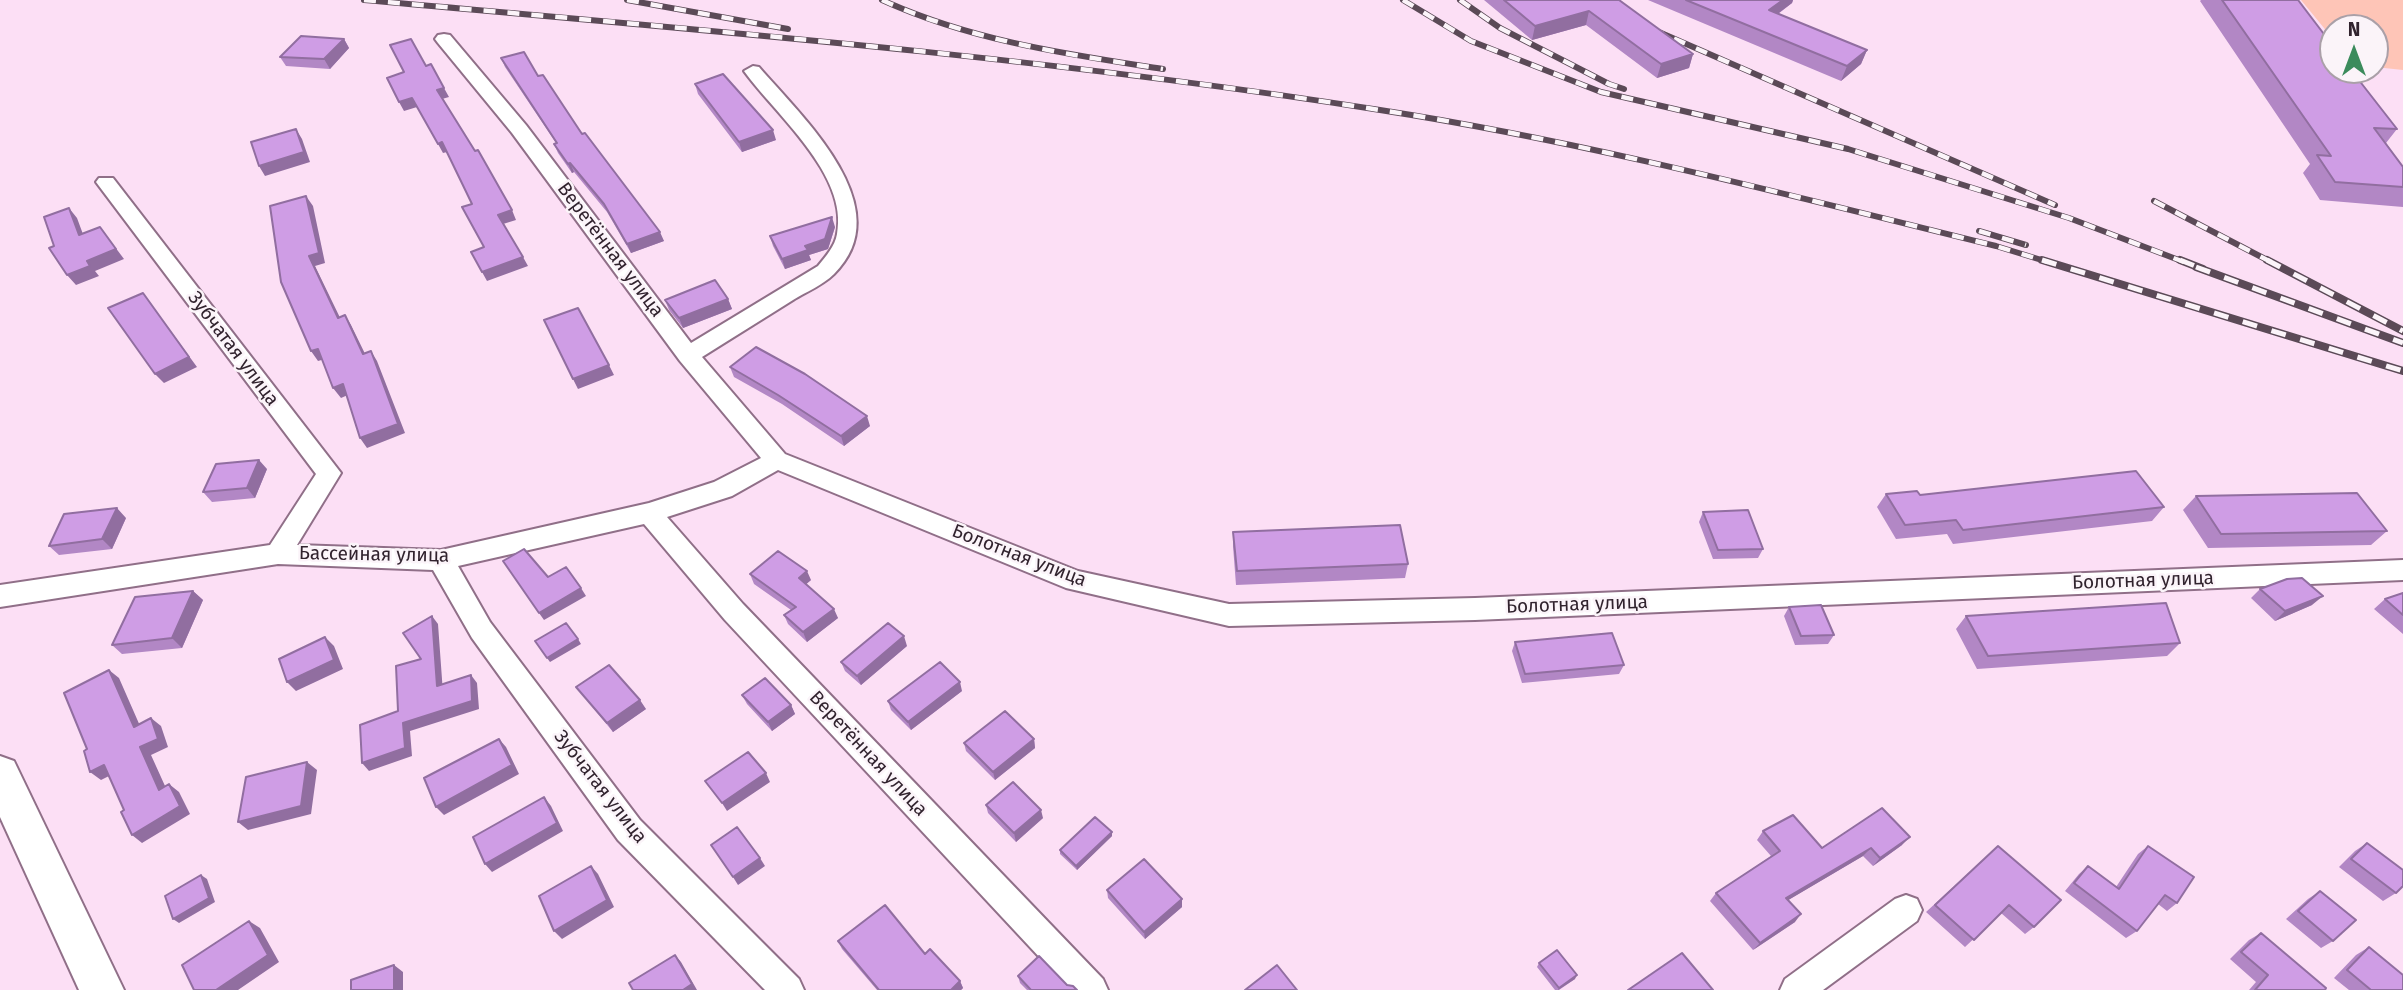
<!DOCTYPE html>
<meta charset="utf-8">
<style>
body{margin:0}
#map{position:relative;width:2403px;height:990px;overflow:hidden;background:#fcdff5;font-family:"Fira Sans",sans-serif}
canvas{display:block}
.north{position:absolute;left:2319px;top:14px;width:70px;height:70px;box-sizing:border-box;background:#fbf4f9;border:2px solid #aaa0a8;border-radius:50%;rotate:0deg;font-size:19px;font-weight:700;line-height:28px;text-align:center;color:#31232e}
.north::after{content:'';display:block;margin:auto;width:24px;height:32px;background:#3b8b5c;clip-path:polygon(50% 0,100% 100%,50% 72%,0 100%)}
</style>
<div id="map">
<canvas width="2403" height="990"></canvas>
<div class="north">N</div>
</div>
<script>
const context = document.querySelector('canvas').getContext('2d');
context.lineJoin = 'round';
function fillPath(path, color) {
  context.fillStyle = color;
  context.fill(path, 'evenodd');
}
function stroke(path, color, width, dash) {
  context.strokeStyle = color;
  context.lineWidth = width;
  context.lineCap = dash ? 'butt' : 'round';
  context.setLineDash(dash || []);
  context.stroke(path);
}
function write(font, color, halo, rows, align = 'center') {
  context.font = font + ' "Fira Sans",sans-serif';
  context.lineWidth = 5;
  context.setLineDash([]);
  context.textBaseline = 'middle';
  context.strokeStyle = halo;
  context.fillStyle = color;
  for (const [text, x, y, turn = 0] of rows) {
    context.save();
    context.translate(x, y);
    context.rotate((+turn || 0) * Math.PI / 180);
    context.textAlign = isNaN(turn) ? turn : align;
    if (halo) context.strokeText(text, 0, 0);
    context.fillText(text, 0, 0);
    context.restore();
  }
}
fillPath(new Path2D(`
 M2301,0H2403V70L2375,67V28H2333V39Z`), '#fec5b7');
const minor = new Path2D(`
 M444,34L450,35L526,125L691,343L818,266C826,256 835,246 837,234C849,175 775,114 744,71L753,66L759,67C803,118 901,208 834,274C823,285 806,292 793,300C763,319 732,338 702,357L785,454L1078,571L1229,604L1475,598L2403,560V580L1475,620L1229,626L1066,588L778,470L732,496L667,517L743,604L1103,979L1108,990H1070L725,620L644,524L458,566L490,622L640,820L799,979L804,990H765L618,840L472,638L433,570L278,564L0,607V585L270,545L316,474L99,186L96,182L99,178H113L341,473L297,545L441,550L649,503L714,482L761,458L680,361L512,133L438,43L435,39L438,35Z
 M1906,895L1917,899L1922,910L1917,921L1823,990H1780L1785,979L1895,899Z`);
const secondary = new Path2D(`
 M0,756L14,761L124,990H79L0,817Z`);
stroke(minor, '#906f88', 4);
stroke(secondary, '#906f88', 4);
fillPath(minor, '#fff');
fillPath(secondary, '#fff');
const railFar1 = new Path2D(`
 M364,0C703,30 1043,57 1380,110C1588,142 1792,196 1996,246L2048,262
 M627,0L788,29
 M882,0C972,41 1066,54 1163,69
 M1403,0L1471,41L1601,92L1848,149L2069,218L2184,262
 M1460,0L1500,28L1609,84L1624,89
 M1652,29L2055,205
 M2154,201L2271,262
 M1979,231L2026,245`);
const rail = new Path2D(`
 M2042,260L2403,371
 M2180,260L2203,269
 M2267,260L2403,331
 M2196,267L2403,343`);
stroke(railFar1, '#5b4a57', 6);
stroke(rail, '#5b4a57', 8);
stroke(railFar1, '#fbf4f9', 4.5, [12]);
stroke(rail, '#fbf4f9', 5, [15]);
fillPath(new Path2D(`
 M1484,0H1619L1693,54L1689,68L1657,78L1586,25L1532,40Z
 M1648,0H1793L1792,3L1778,14L1867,50L1861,64L1841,81Z
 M2201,0H2298L2397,129L2386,143L2403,167V207L2320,200L2303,173L2310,164L2200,1Z
 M344,39L349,48L330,69L286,66L280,57Z
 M501,58L538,76L664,241L631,253L607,212L574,172L572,173L558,153L554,144L556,143L505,67Z
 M695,84L776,140L742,152L698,94Z
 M835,227L828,249L809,255L811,260L785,269L773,246L770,236Z
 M728,299L732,309L683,328L669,310L665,300Z
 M730,367L870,426L844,446L782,404L734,377Z
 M267,469L255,498L212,502L203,492Z
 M1886,494L1920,495L2164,507L2152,521L1953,544L1947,534L1896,539L1877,507Z
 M2196,496L2387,531L2371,545L2208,548L2183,510Z
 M1703,512L1763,549L1758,558L1713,559L1699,522Z
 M126,518L112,549L59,555L49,546Z
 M1233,532L1408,564L1405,578L1236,585L1233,546Z
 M750,574L811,580L806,584L838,618L807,642L788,624L784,615L791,610L754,584Z
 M2260,589L2312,605L2275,621L2251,598Z
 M193,591L203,600L182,648L122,654L112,645Z
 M2403,593V634L2374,609L2385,599Z
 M1789,607L1834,635L1828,644L1795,645L1784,616Z
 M1966,616L2180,643L2167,656L1977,669L1956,629Z
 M1515,642L1624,665L1619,674L1522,683L1512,651Z
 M907,646L861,685L845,671L841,662Z
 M576,687L646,709L613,732Z
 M962,691L911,730L891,710L888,701Z
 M742,695L791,705L795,714L772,731L747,704Z
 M1034,739L1035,748L995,780L966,751L964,743Z
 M986,805L1043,818L1016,842L988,813Z
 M1763,831L1822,848L1902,845L1873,866L1863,856L1788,900L1795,922L1753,950L1710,901L1716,893L1771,856L1757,840Z
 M1112,832V836L1077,870L1060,854V850Z
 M2367,843L2396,893L2383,901L2339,867L2355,851Z
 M1998,846L2034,927L2025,934L2001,913L1965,947L1926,912Z
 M2148,846L2177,903L2167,911L2158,904L2137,931L2126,938L2065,891L2079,874L2088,866L2116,887L2138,854Z
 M1107,890L1182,899V907L1145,939L1108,898Z
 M2320,891L2333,941L2321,948L2286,919L2308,899Z
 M2261,933L2325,990H2249L2256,982L2230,959L2249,940Z
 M838,941L925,954L960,981L963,988L961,990H877L842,949Z
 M2369,947L2403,990H2349L2334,978L2356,955Z
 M1539,963L1575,979L1559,990H1555L1537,967Z
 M1018,976L1067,985L1077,990H1027L1020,983Z`), '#b287c5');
fillPath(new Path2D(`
 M1783,0H1793L1792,3L1764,24L1769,10Z
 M1589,11L1586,25L1532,40L1535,26Z
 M344,39L349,48L330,69L324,59Z
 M1867,50L1861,64L1841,81L1847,66Z
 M1693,54L1689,68L1657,78L1661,64Z
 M444,88L449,97L442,99L437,90Z
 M412,98L417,107L404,111L399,102Z
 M296,129L302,139L310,162L265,176L259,166Z
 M773,130L776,140L742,152L739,142Z
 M442,142L447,152L443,153L438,144Z
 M570,163L574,172L572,173L568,164Z
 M306,196L313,206L325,263L315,266L345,328L338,318L309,256Z
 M69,208L77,218L87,245L79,235Z
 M512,210L516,220L503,224L498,215Z
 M832,217L835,227L828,249L809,255L811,260L785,269L782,259L805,246Z
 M100,227L124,259L95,271L99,276L76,285L67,275L87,261Z
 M660,232L664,241L631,253L627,244Z
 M523,257L528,266L487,281L482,272Z
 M143,293L197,367L164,383L155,374Z
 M728,299L732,309L683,328L679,318Z
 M345,315L351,325L370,364L363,354Z
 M318,349L325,359L318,361L311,351Z
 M371,351L377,361L405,433L367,448L360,438Z
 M609,365L614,375L578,389L573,379Z
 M343,384L350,394L341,398L333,388Z
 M867,416L870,426L844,446L841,436Z
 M259,460L267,469L255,498L247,488Z
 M117,508L126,518L112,549L102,539Z
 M807,571L811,580L803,587L799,578Z
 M581,588L586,596L544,620L539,613Z
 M193,591L203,600L182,648L172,638Z
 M2323,596L2312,605L2275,621L2285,611Z
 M834,609L838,618L807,642L803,632Z
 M432,616L438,624L443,693L437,686Z
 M904,636L907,646L861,685L857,676Z
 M325,637L334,646L343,669L296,691L287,682Z
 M578,639L581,644L550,662L547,658Z
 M109,670L119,678L144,735L134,727Z
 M471,675L477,683L479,709L410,731L412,756L369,771L362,763L403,723Z
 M960,682L962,691L911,730L908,722Z
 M640,700L646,709L613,732L607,723Z
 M791,705L795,714L772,731L768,722Z
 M151,718L161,726L168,747L151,755L170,797L159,790L140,747Z
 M499,739L506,747L519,774L444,815L436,807Z
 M1034,739L1035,748L995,780L993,772Z
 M307,762L317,770L311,814L248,830L238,822Z
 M104,765L115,773L101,780L90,772Z
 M766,773L770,782L727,811L722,803Z
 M169,784L179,792L190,814L142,843L132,835Z
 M544,797L551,806L563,831L492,872L485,864Z
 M1041,810L1043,818L1016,842L1014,833Z
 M1112,832V836L1077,870L1076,866Z
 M1910,837L1902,845L1873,866L1880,858Z
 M1871,848L1863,856L1780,905L1786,898Z
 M760,858L765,866L738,885L733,877Z
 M591,866L598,874L614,907L562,939L554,931Z
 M201,875L207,879L215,902L179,923L173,919Z
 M1182,899V907L1145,939L1144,932Z
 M1801,914L1795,922L1753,950L1760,943Z
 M249,921L260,928L279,962L238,990H216Z
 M675,955L681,962L697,990H683Z
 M394,965L403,972V990H394Z
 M1577,975L1575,979L1558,990L1559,988Z
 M960,981L963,988L961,990H951Z`), '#916ea0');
const building = new Path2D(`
 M1504,0H1619L1693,54L1661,64L1589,11L1535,26Z
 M1686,0H1783L1769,10L1867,50L1847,66Z
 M2222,0H2298L2333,46V70H2351L2397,129L2374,128L2403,167V187L2335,182L2317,155L2331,156Z
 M301,36L344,39L324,59L280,57Z
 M411,39L426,66L431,64L444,88L437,90L475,151L478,150L512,210L498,215L523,257L482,272L471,252L484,247L462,207L472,204L442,142L438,144L412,98L399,102L387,78L404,72L390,45Z
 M524,52L538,76L543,75L582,134L585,133L660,232L627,244L604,204L570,163L568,164L554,144L557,143L501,58Z
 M723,74L773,130L739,142L695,84Z
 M296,129L304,152L259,166L251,142Z
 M306,196L319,253L309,256L338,318L345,315L363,354L371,351L398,424L360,438L343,384L333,388L318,349L311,351L281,282L270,206Z
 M69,208L79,235L100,227L116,249L87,261L90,266L67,275L49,248L54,246L44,217Z
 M832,217L825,239L805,246L808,250L782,259L770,236Z
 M715,280L728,299L679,318L665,300Z
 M143,293L189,357L155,374L108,308Z
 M578,308L609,365L573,379L544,320Z
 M756,347L805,374L867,416L841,436L778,395L730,367Z
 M259,460L247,488L203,492L216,464Z
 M2136,471L2164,507L1963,530L1956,520L1905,525L1886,494L1917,491L1920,495Z
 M2357,493L2387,531L2221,534L2196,496Z
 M117,508L102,539L49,546L64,514Z
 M1748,510L1763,549L1718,550L1703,512Z
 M1400,525L1408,564L1237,571L1233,532Z
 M524,549L548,577L566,567L581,588L539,613L503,561Z
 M778,551L807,571L799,578L834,609L803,632L784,615L796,607L750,574Z
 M2302,578L2323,596L2285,611L2260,589L2287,579Z
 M193,591L172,638L112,645L135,597Z
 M2403,593V615L2385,599Z
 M2166,603L2180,643L1988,656L1966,616Z
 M1821,605L1834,635L1801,636L1789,607Z
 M432,616L437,686L471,675L472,701L403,723L405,748L362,763L360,725L398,711L396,666L421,659L403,633Z
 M566,623L578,639L547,658L535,641Z
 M888,623L904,636L857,676L841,662Z
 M1612,633L1624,665L1525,674L1515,642Z
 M325,637L334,660L287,682L279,659Z
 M940,662L960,682L908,722L888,701Z
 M609,665L640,700L607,723L576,687Z
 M109,670L134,727L151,718L158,739L140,747L159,790L169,784L180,806L132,835L121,812L124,810L104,765L90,772L84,751L87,749L64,693Z
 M765,678L791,705L768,722L742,695Z
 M1005,711L1034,739L993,772L964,743Z
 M499,739L512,765L436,807L424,778Z
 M748,752L766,773L722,803L705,781Z
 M307,762L301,806L238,822L246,777Z
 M1013,782L1041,810L1014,833L986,805Z
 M544,797L557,823L485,864L473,837Z
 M1882,808L1910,837L1880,858L1871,848L1786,898L1801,914L1760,943L1716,893L1780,851L1763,831L1793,815L1822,848Z
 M1095,817L1112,832L1076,866L1060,850Z
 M737,827L760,858L733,877L711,845Z
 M2367,843L2403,870V886L2396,893L2351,859Z
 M1998,846L2061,900L2034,927L2009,905L1974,940L1935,905Z
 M2148,846L2194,877L2177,903L2165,895L2137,931L2074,883L2088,866L2119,889Z
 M1144,859L1182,899L1144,932L1107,890Z
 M591,866L607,900L554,931L539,896Z
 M201,875L209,898L173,919L165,896Z
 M2320,891L2356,920L2333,941L2298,911Z
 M885,905L925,954L930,949L960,981L951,990H879L838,941Z
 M249,921L268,955L216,990H194L182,965Z
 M2261,933L2326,988L2325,990H2255L2268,975L2241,952Z
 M2369,947L2403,975V990H2371L2347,970Z
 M1557,950L1577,975L1559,988L1539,963Z
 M1682,953L1713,990H1628Z
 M675,955L692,984L683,990H633L629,983Z
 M1039,956L1067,985L1073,986L1077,990H1031L1018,976Z
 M394,965V990H351V980Z
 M1277,965L1297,990H1245Z`);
fillPath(building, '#cf9de5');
stroke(building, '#916ea0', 2);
write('19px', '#31232e', '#fbf4f9', [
 ["Веретённая улица",610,250,53],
 ["Зубчатая улица",233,349,53],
 ["Бассейная улица",374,555,1],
 ["Болотная улица",1019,556,21],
 ["Болотная улица",2143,581,-2],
 ["Болотная улица",1577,605,-2],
 ["Веретённая улица",868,754,47],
 ["Зубчатая улица",600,787,52]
]);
</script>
